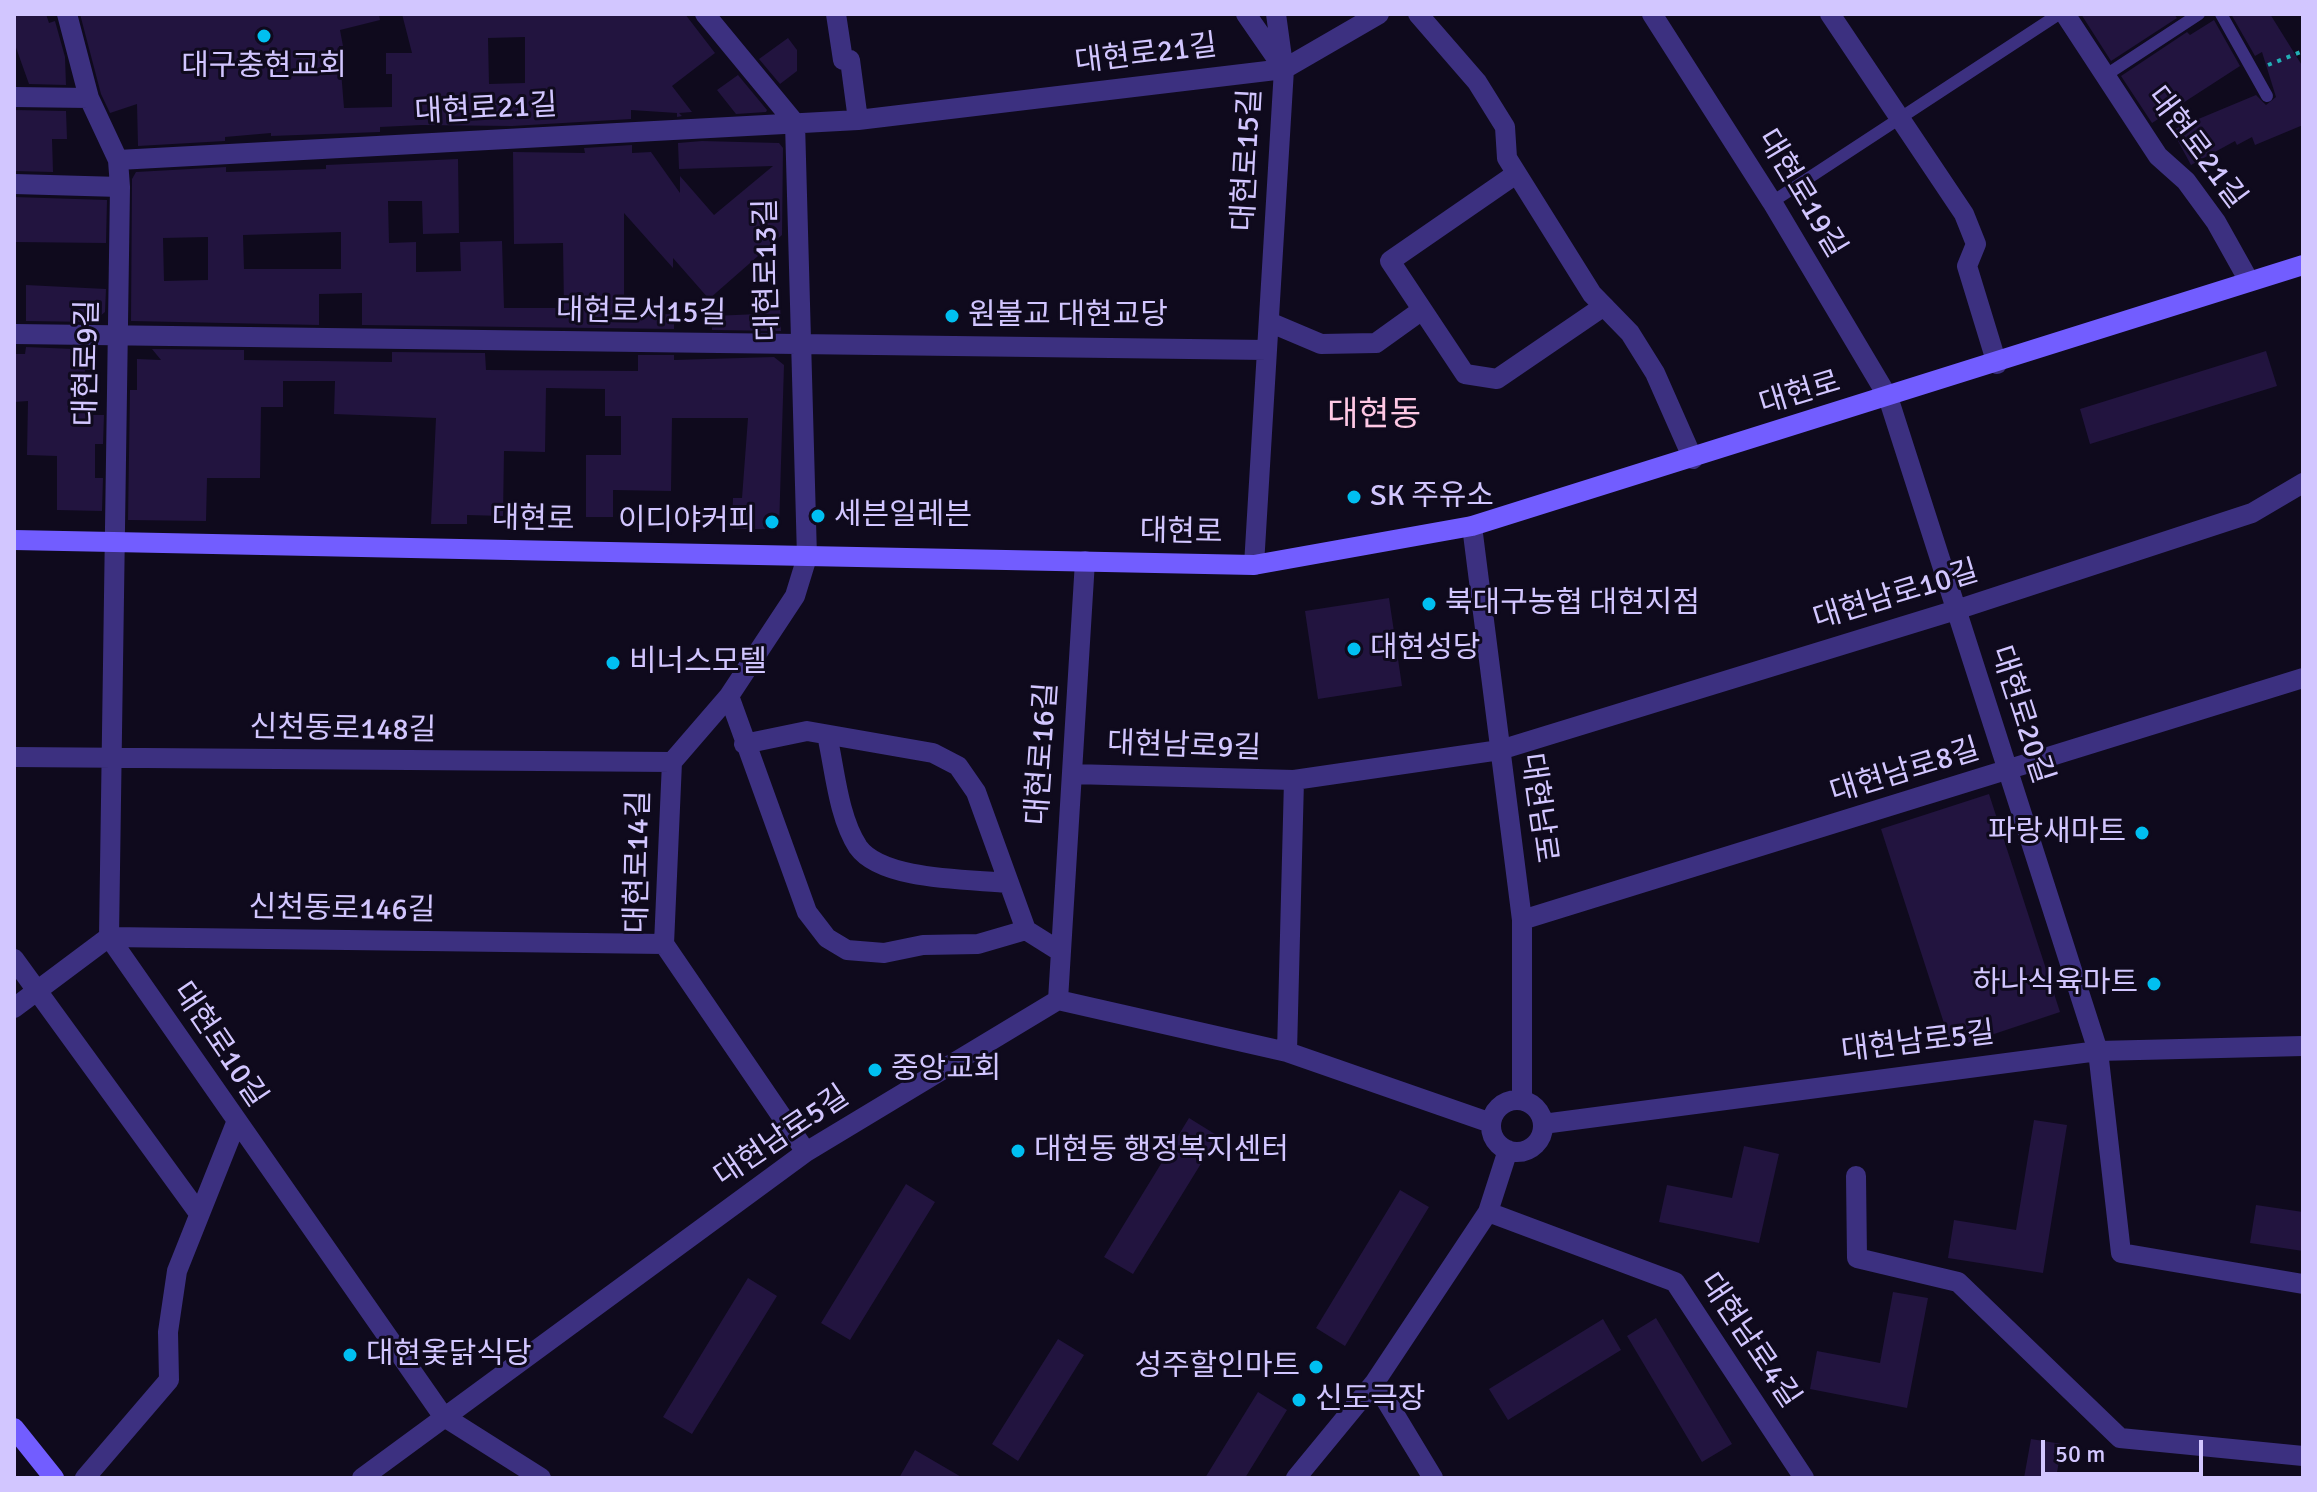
<!DOCTYPE html>
<meta charset="utf-8">
<style>
body{margin:0}
#map{position:relative;width:2317px;height:1492px;overflow:hidden;background:#0f0a1d;font-family:Signika,sans-serif}
canvas{display:block}
.frame{position:absolute;inset:0;border:16px solid #d2c6ff;pointer-events:none}
.scale{position:absolute;left:2041px;top:1440px;width:162px;height:36px;box-sizing:border-box;border:4px solid #d2c6ff;border-top:0;padding-left:10px;font-size:24px;line-height:28px;white-space:nowrap;color:#d2c6ff;-webkit-text-stroke:6px #0f0a1d;paint-order:stroke}
</style>
<div id="map">
<canvas width="2317" height="1492"></canvas>
<div class="frame"></div>
<div class="scale">50 m</div>
</div>
<script>
const context = document.querySelector('canvas').getContext('2d');
context.lineJoin = 'round';
function fillPath(path, color) {
  context.fillStyle = color;
  context.fill(path, 'evenodd');
}
function stroke(path, color, width, dash) {
  context.strokeStyle = color;
  context.lineWidth = width;
  context.lineCap = dash ? 'butt' : 'round';
  context.setLineDash(dash || []);
  context.stroke(path);
}
function write(font, color, halo, rows, align = 'center') {
  context.font = font + ' Signika,"Noto Sans KR",sans-serif';
  context.lineWidth = 6;
  context.setLineDash([]);
  context.textBaseline = 'middle';
  context.strokeStyle = halo;
  context.fillStyle = color;
  for (const [text, x, y, turn = 0] of rows) {
    context.save();
    context.translate(x, y);
    context.rotate((+turn || 0) * Math.PI / 180);
    context.textAlign = isNaN(turn) ? turn : align;
    if (halo) context.strokeText(text, 0, 0);
    context.fillText(text, 0, 0);
    context.restore();
  }
}
fillPath(new Path2D(`
 M14,14H46L49,23L55,21L65,57L66,85L29,84L14,42Z
 M80,14H379L380,20L340,30L343,46H339L344,108L392,107V74H386V53H412L402,14H685L715,53L672,86L692,112L679,113L682,116L677,117V113L631,110V119L512,126L422,125L380,127V132L271,136V133L225,137V141L138,146L137,104L110,113L101,94ZM525,37V83L489,84L488,38Z
 M2081,14H2174L2177,18L2111,61Z
 M2231,14H2270L2303,67V125L2255,145L2252,137L2237,145L2235,141L2191,165L2172,130L2256,95L2266,105L2276,97L2262,52L2255,56Z
 M2214,20L2240,66L2152,123L2121,76L2187,32L2190,35Z
 M788,38L797,50V71L780,84L759,59Z
 M738,75L767,110L766,112L736,114L717,90Z
 M14,110L66,111L67,139H52L53,172L14,171Z
 M702,141L779,143L783,148L782,235L709,299L673,258V268L624,213V315L674,314V329L362,325V293L319,294V325L131,321L132,179L136,172L226,167V172L326,169V165L458,159L459,233L423,234L422,201H388L389,243L416,242V272L461,271L460,242L502,241L504,308H564L563,243L514,244L513,152L585,153L584,148L632,145V153L651,152L680,193V176L714,215L773,166L679,169L678,143ZM341,232V269H244L243,235ZM208,237V280L164,281L163,238Z
 M14,197L107,200L106,243L14,242Z
 M26,285L106,289L105,312L93,322L26,321Z
 M780,302L781,331L712,330V316L759,314V303Z
 M26,347L97,350V370H85V415H104L103,444H95V478H103L102,511L57,510V456L27,455L28,401L14,402V354H25Z
 M152,349L244,350V360L392,362V352L485,353L486,370L638,371V355H674V360L774,357L784,365L779,529H732L733,498H742L748,418H672L671,491L613,490V517H586V455H621V416H605V389L546,388L545,452L504,451L503,516L467,515V524H431L436,418L334,414L335,381H283V407H261L260,478H207L206,521L128,520L130,390H137V359L161,360Z
 M2266,351L2277,386L2090,444L2080,409Z
 M1389,598L1402,686L1318,699L1305,611Z
 M1989,794L2060,1012L1952,1048L1881,829Z
 M1189,1118L1218,1136L1133,1274L1104,1257Z
 M2034,1120L2067,1125L2043,1273L1948,1258L1954,1220L2016,1230Z
 M1744,1146L1779,1154L1759,1243L1659,1222L1667,1185L1732,1198Z
 M906,1184L935,1202L850,1340L821,1323Z
 M1400,1190L1429,1207L1345,1346L1316,1328Z
 M2256,1205L2303,1212V1251L2250,1243Z
 M748,1278L777,1296L692,1434L663,1417Z
 M1893,1292L1928,1298L1907,1408L1810,1389L1817,1351L1880,1363Z
 M1656,1318L1732,1444L1702,1462L1627,1336Z
 M1603,1319L1621,1350L1508,1420L1489,1389Z
 M1058,1339L1084,1355L1018,1461L992,1444Z
 M1258,1392L1287,1410L1245,1478H1205Z
 M2031,1439L2062,1444L2056,1478H2024Z
 M915,1450L963,1478H899Z`), '#22143f');
stroke(new Path2D(`
 M2268,65L2303,51`), '#22afb6', 4, [4, 6]);
stroke(new Path2D(`
 M2221,14L2267,96
 M2106,75L2199,14
 M1772,202L2059,14`), '#3c3080', 12);
stroke(new Path2D(`
 M67,14L89,98L118,160L120,187L109,937L443,1416L541,1478
 M705,14L795,123L807,557L795,596L729,696L672,762L664,944L806,1152
 M836,14L843,60H850L858,120
 M1246,14L1284,69L1254,565
 M1276,14L1283,65
 M1418,14L1477,82L1505,127L1507,158L1592,294L1630,333L1655,373L1693,459
 M1652,14L1772,202L1888,397L2098,1051L2121,1253L2303,1284
 M1830,14L1964,214L1976,244L1967,266L1997,364
 M2065,14L2158,156L2186,181L2216,222L2249,281
 M14,97L89,98
 M118,160L858,120L1284,69L1379,14
 M1516,174L1390,261L1465,374L1497,379L1604,306
 M14,184L120,187
 M1269,322L1321,344L1376,343L1422,310
 M14,334L1267,350
 M1472,526L1522,920V1100
 M729,696L807,912L827,938L847,950L884,953L923,945L978,944L1026,930
 M827,735C835,770 838,816 858,847C882,881 970,879 1009,883
 M744,744L807,731L933,753L958,766L976,792L1026,930L1061,952
 M14,757L672,762
 M1072,774L1294,780L1500,750L1956,610L2252,513L2303,483
 M1522,920L2303,678
 M14,959L198,1212
 M1058,1000L1085,561
 M14,1008L109,937L664,944
 M1287,1052L1294,780
 M1491 1126a26 26 0 1 1 52 0a26 26 0 1 1-52 0Z
 M1543,1124L2098,1051L2303,1046
 M1856,1176L1857,1258L1958,1282L2120,1438L2303,1456
 M1488,1212L1675,1282L1804,1478
 M1375,1382L1433,1478
 M85,1478L169,1380L168,1332L177,1271L236,1123
 M362,1478L806,1152L1058,1000L1287,1052L1491,1123
 M1296,1478L1375,1382L1488,1212L1508,1150`), '#3c3080', 20);
stroke(new Path2D(`
 M14,540L1254,565L1472,526L2303,265
 M14,1428L54,1478`), '#725dff', 20);
for (const [x, y, r, color] of [
 [264,36,8,"#00bff1"],
 [952,316,8,"#00bff1"],
 [1354,497,8,"#00bff1"],
 [818,516,8,"#00bff1"],
 [772,522,8,"#00bff1"],
 [1429,604,8,"#00bff1"],
 [1354,649,8,"#00bff1"],
 [613,663,8,"#00bff1"],
 [2142,833,8,"#00bff1"],
 [2154,984,8,"#00bff1"],
 [875,1070,8,"#00bff1"],
 [1018,1151,8,"#00bff1"],
 [350,1355,8,"#00bff1"],
 [1316,1367,8,"#00bff1"],
 [1299,1400,8,"#00bff1"]
]) {
  const dot = new Path2D();
  dot.arc(x, y, r, 0, 2 * Math.PI);
  context.fillStyle = color;
  context.fill(dot);
  stroke(dot, '#0f0a1d', 3);
}
write('30px', '#d2c6ff', '#0f0a1d', [
 ["대현로21길",1146,55,-7],
 ["대현로21길",486,110,-3],
 ["대현로21길",2196,148,53],
 ["대현로15길",1248,160,-87],
 ["대현로19길",1801,194,59],
 ["대현로13길",768,270,-91],
 ["대현로서15길",641,313,1],
 ["대현로9길",88,363,-89],
 ["대현로",1800,394,-17],
 ["대현로",533,520,1],
 ["대현로",1181,533,1],
 ["대현남로10길",1896,596,-17],
 ["대현로20길",2021,715,72],
 ["신천동로148길",343,730,1],
 ["대현남로9길",1184,747,2],
 ["대현로16길",1043,754,-86],
 ["대현남로8길",1905,772,-17],
 ["대현남로",1538,808,82],
 ["대현로14길",639,862,-89],
 ["신천동로146길",342,910,1],
 ["대현남로5길",1918,1043,-7],
 ["대현로10길",219,1045,56],
 ["대현남로5길",782,1137,-34],
 ["대현남로4길",1749,1341,56]
]);
write('30px', '#d2c6ff', '#0f0a1d', [
 ["대구충현교회",264,67,"center"],
 ["원불교 대현교당",968,316],
 ["SK 주유소",1370,497],
 ["세븐일레븐",834,516],
 ["이디야커피",756,522,"right"],
 ["북대구농협 대현지점",1445,604],
 ["대현성당",1370,649],
 ["비너스모텔",629,663],
 ["파랑새마트",2126,833,"right"],
 ["하나식육마트",2138,984,"right"],
 ["중앙교회",891,1070],
 ["대현동 행정복지센터",1034,1151],
 ["대현옻닭식당",366,1355],
 ["성주할인마트",1300,1367,"right"],
 ["신도극장",1315,1400]
], 'left');
write('34px', '#ffc8e5', '#0f0a1d', [
 ["대현동",1374,416]
]);
</script>
